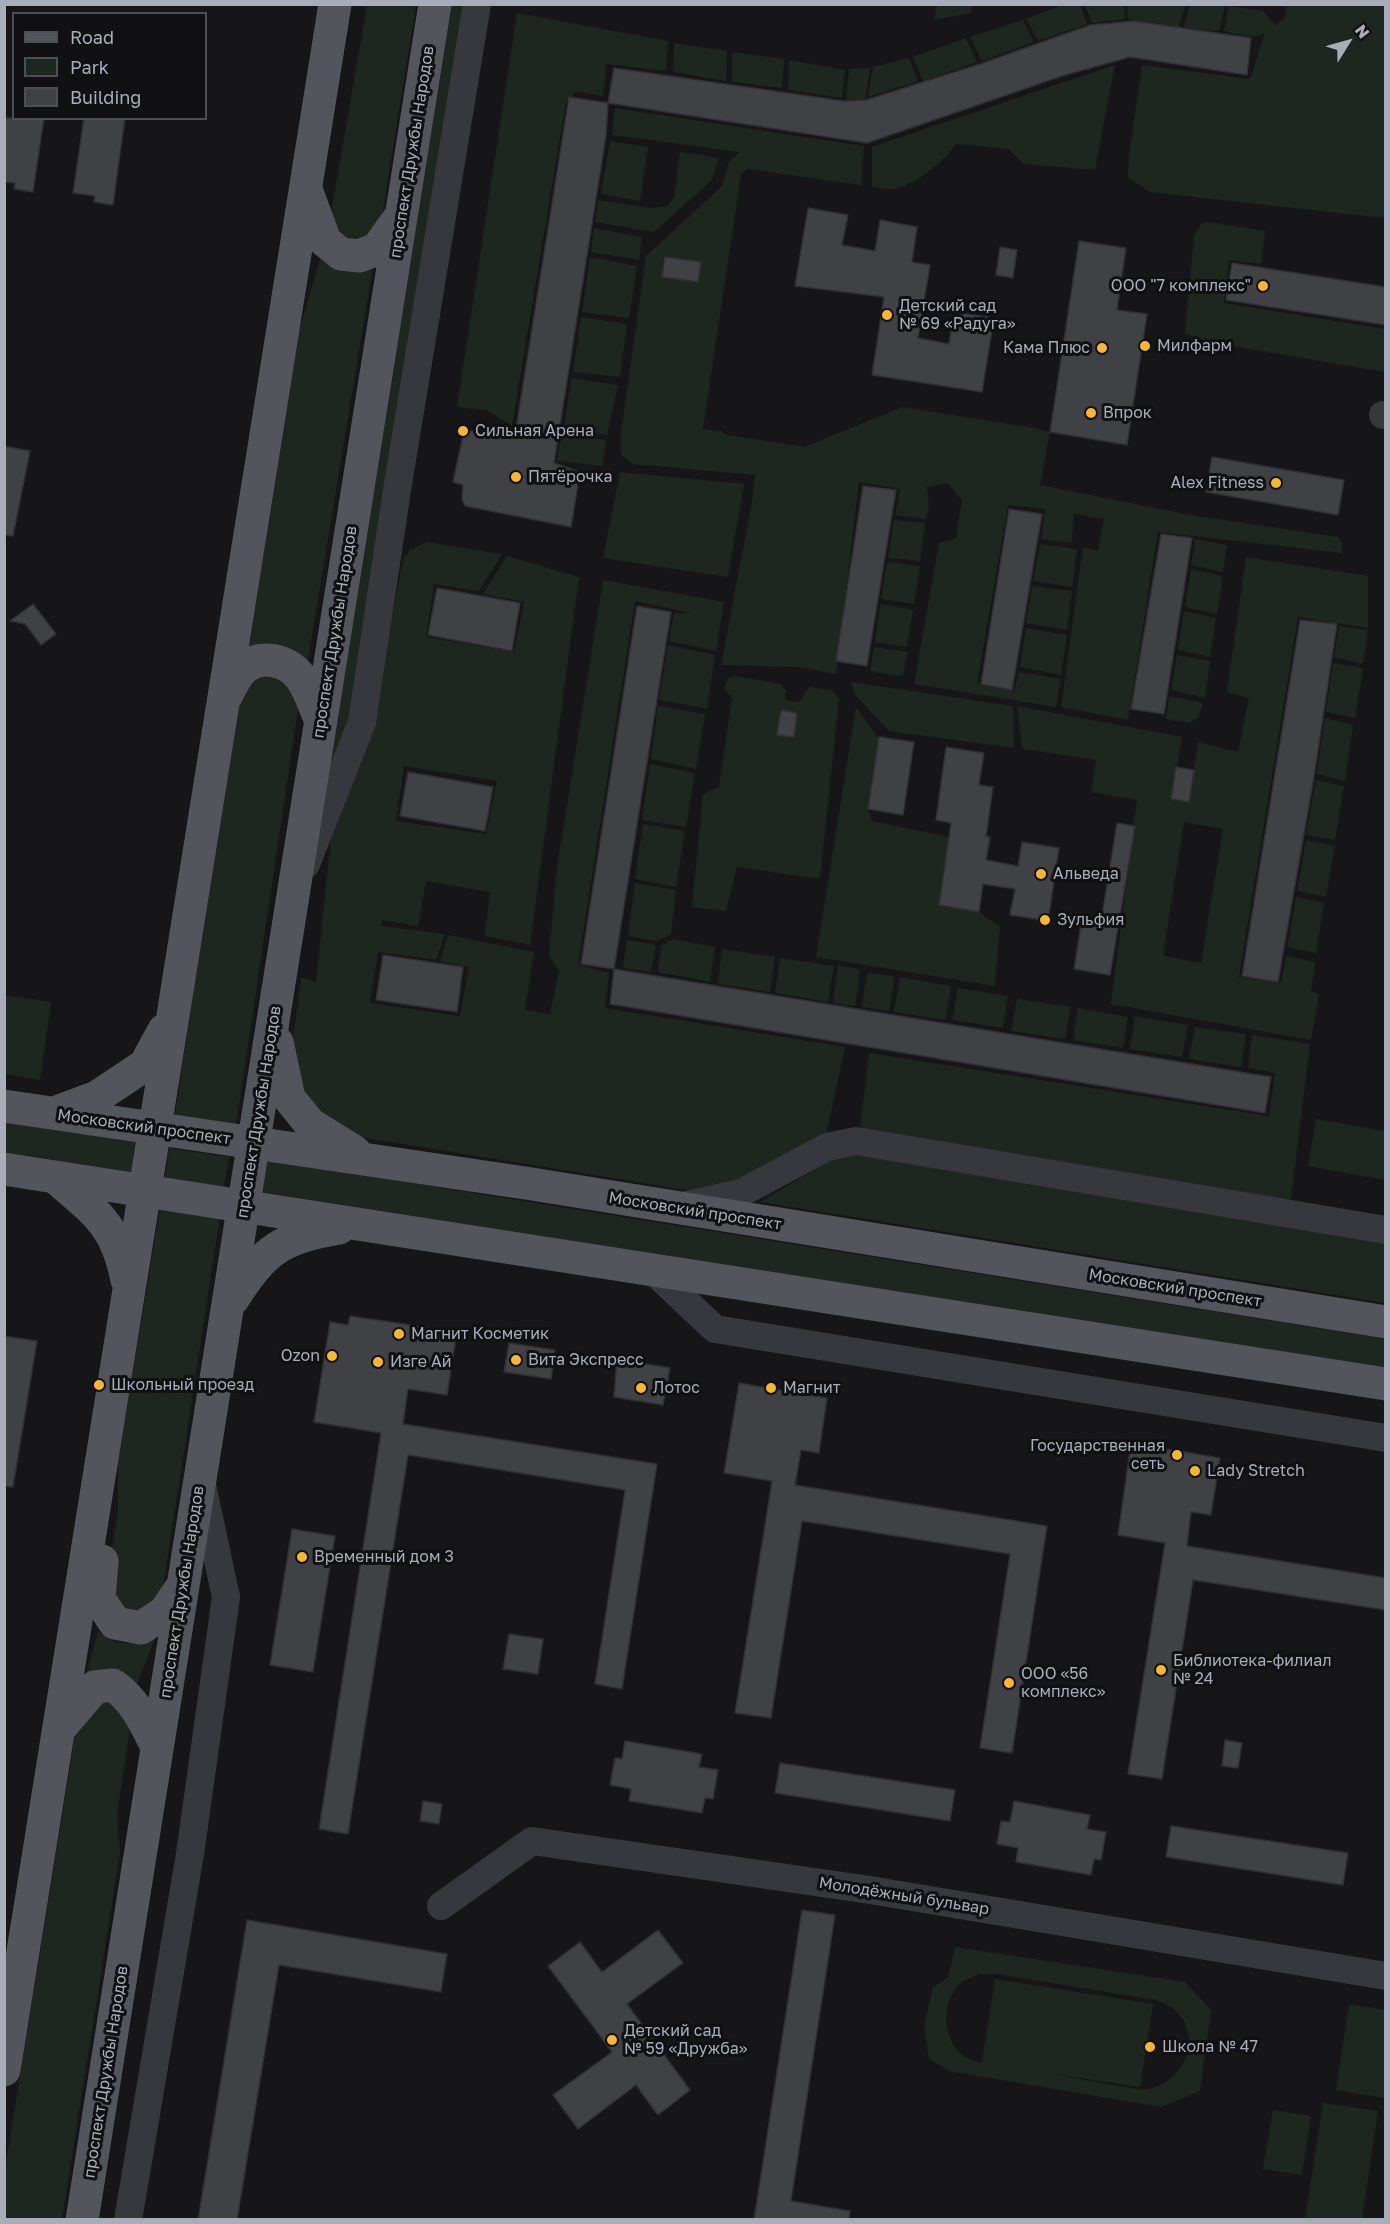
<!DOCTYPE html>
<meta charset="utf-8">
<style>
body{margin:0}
#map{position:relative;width:1390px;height:2224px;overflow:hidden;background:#161618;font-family:"Golos Text",sans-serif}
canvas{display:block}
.frame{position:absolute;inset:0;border:6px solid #a8adb9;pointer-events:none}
.legend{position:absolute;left:12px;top:12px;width:195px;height:108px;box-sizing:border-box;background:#111113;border:2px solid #4d4f55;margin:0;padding:8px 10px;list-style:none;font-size:18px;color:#a8adb9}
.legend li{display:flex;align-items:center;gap:12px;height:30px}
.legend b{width:30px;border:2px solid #4d4f55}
.north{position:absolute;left:1318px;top:12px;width:60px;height:60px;-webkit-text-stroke:4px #111113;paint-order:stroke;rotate:53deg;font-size:16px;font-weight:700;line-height:24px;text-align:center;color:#a8adb9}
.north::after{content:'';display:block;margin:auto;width:21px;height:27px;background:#a8adb9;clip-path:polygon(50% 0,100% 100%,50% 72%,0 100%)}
</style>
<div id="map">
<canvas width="1390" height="2224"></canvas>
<div class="frame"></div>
<ul class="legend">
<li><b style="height:8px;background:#53555d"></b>Road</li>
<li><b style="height:16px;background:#1e271f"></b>Park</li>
<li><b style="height:16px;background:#404145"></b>Building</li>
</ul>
<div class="north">N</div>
</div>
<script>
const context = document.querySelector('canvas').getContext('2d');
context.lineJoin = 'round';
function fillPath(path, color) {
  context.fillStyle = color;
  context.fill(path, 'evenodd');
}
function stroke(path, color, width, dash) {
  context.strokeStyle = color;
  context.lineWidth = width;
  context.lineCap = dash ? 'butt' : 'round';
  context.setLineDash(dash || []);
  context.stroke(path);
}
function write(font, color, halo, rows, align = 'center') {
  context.font = font + ' "Golos Text",sans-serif';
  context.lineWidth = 6;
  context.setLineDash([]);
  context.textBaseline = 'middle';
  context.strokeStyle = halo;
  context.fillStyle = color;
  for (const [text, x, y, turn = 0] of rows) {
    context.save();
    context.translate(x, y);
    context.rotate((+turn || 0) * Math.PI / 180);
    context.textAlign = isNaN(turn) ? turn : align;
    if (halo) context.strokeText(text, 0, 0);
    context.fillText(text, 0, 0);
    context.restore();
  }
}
fillPath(new Path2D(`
 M367,5H416L382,216L364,240L345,239L332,223V208Z
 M447,5H467L349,726L327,783Z
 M937,5V4L972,5L971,13L934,20Z
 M1062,5H1080L1087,24L1038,41L1026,19Z
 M1085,5H1124L1125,19L1092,23Z
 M1127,5V4L1185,5L1179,27L1128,19Z
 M1190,5H1225L1219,31L1184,28Z
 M1287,5H1385L1384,218L1149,192L1128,177L1129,155L1142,65L1250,79L1265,33L1253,37L1224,31L1229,6L1263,11L1275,25L1285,18Z
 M517,13L668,41L666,71L607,64L603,96L576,91L566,102L512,426L486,410L457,407Z
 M1023,20L1034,42L982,61L970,37Z
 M966,38L977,62L923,81L913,57Z
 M674,43L727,51L726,81L673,72Z
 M732,52L784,59L782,88L732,82Z
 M909,58L918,81L868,97L873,67Z
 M789,60L845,70L842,98L788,90Z
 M1115,65L1095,170L1023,164L1009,149L956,144C945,161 912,188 891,189C885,190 877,187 872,187V147Z
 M870,68L865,99L846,100L849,69Z
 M615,108L864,146L861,185L748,169L741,174L703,429L721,431L727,435L805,447L902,407L1035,428L1050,432L1040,485L1190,515L1338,537L1342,542V553L1158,532L1128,720L1061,707L1083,547L1098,551L1104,519L1074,514L1072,543L1041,539L1045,509L1008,505L977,684L1014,691L1019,672L1061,679L1056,707L914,684L939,543L956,539L962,500L947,483L927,487L929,506L926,519L895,515L900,489L859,482L836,674L798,667L721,665L752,502L755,475L633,464L621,455L620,439L646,256L722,186L729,161L740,152L612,135Z
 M610,141L648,147L640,201L601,194Z
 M680,152L719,158L712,180L654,232L595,222L598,200L651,208L667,206L674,198Z
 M1208,222L1265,231L1261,264L1229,260L1224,303L1385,329V372L1209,342L1185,333L1194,236L1201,224Z
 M594,228L642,237L639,260L591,252Z
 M321,256L373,267L307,666L244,657L296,341Z
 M590,257L637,266L629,318L582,312Z
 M581,317L627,324L620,377L573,372Z
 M571,378L618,385L607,435L564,429Z
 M561,434L606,440L603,466L557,461Z
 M620,472L744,484L728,577L603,558Z
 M894,520L925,523L920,561L888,558Z
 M1195,539L1227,545L1223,572L1191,565Z
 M426,542L502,554L479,591L434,584L426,637L514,652L524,602L483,594L507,556L579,577L530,945L485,936L490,892L426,881L418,926L382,920L381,926L445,934L436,960L378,952L370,1003L460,1016L469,967L440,961L448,935L534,952L525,1010L550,1014L559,970L549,956L557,868L603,580L724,602L716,651L669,641L674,613H691L635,601L578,965L609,973L605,1008L845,1047L827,1131L820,1144L765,1174L699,1192L341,1134L302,1101L293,1039L301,977L316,982L331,838L370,734L403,560L410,550ZM404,766L497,781L486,834L396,821Z
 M1040,544L1077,549L1072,587L1033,581Z
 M1246,557L1368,576V628L1298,617L1239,977L1281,983L1286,956L1315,962L1311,991L1319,994L1311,1040L1111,1004L1137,800L1091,792L1096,760L1024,749L1022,746L1017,706L1182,737L1171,799L1189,801L1198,742L1238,752L1249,698L1227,692ZM1184,822L1223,829L1201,963L1163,956Z
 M887,562L920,566L914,604L881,599Z
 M1191,569L1223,576L1217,614L1185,607Z
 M1032,586L1072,591L1067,630L1026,623Z
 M880,604L913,610L907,647L875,642Z
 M1184,611L1216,618L1210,657L1178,650Z
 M1339,626L1368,630L1363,664L1334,657Z
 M1026,628L1067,635L1061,675L1020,667Z
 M668,645L715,655L707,709L659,700Z
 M874,647L908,652L903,674L898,676L870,671Z
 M1177,655L1210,661L1205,698L1171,690Z
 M1333,663L1363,668L1355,718L1326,712Z
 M277,670L300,696L236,1126L175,1115L237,692L241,683Z
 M735,676L781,684L786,690L785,700L799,702L809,687L832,690L839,698L820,879L737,867L726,911L692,907L703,794L719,787L732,698L724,689L728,678Z
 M851,682L1013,706L1014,748L889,731L856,696Z
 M1169,696L1203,703L1198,718L1188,723L1166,719Z
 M658,706L705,714L696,769L651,759Z
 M856,707L879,739L868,809L872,821L949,837L939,905L979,912L1000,927L995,986L816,957Z
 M1325,718L1353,725L1345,781L1317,774Z
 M650,764L695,773L686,827L642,820Z
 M1316,780L1344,786L1335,840L1306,835Z
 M643,824L685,831L676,887L635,879Z
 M1306,840L1335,846L1326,897L1297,891Z
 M635,883L676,890L671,935L657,941L628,936Z
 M1296,897L1324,903L1316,953L1287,947Z
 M674,939L715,947L710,982L658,972L661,946Z
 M627,940L656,945L651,972L623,968Z
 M722,949L775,957L770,992L718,984Z
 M780,958L834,966L828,1002L775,993Z
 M838,965L859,969L860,972L855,1006L833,1003Z
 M869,973L895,976L889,1011L862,1007L866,976Z
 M900,977L951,986L945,1020L894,1012Z
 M958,988L1008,996L1003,1028L952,1020Z
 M4,995L51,1002L40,1080L5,1074Z
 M1017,999L1071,1007L1065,1039L1011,1031Z
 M1078,1008L1128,1017L1123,1048L1073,1040Z
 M1135,1016L1188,1025L1182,1057L1130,1049Z
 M1195,1027L1246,1034L1241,1067L1189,1059Z
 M1252,1035L1310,1044L1291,1199L1275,1201L860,1130L869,1053L1269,1116L1275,1073L1248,1068Z
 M1316,1119L1385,1131V1180L1308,1166Z
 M4,1120L140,1142L135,1173L5,1152Z
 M169,1148L229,1157L224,1187L165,1178Z
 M848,1150L1385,1235V1303L760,1202Z
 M261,1159L1385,1339V1371L257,1191Z
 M160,1208L220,1217L163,1587L147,1611L125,1613L107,1580L118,1512V1463Z
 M98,1631C116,1647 133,1645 155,1638L137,1684L129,1679H85Z
 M104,1701L114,1702L130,1729L117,1814L120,1853L62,2219L5,2220V2169L78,1717Z
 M955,1947L1185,1982L1211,2010L1200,2091L1161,2107L949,2071L929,2059L924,2026L933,1987L948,1978ZM979,1974H997L1156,2000C1162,2003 1171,2006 1176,2011C1204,2039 1184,2081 1149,2089C1136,2091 1070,2077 1053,2074L1140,2087L1153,2004L995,1979L982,2062C944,2060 935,2005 962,1982C966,1979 974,1977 979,1974Z
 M1349,2004L1385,2010V2098L1336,2090Z
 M1323,2103L1378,2111L1362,2219H1305Z
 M1273,2110L1311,2116L1302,2175L1263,2169Z`), '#1e271f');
const building = new Path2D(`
 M1134,21L1251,38L1247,75L1130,57L1062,76L867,143L608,103L614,68L844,101L866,100L980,64L1090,25Z
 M569,97L608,103L606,136L554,463L580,472L571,527L465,506L462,499L463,485L453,482L464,431H487L515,435Z
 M4,118H44L33,192L14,189L15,183L4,182Z
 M84,118H125L113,205L94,202L95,196L73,193Z
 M808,208L848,215L842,245L875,251L880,220L917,227L912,262L930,265L918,338L949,344L954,312L994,318L982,392L872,375L884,297L795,286Z
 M1079,241L1126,248L1117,310L1147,314L1127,445L1050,432Z
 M1000,247L1017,250L1013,278L996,275Z
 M665,257L701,262L698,282L662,277Z
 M1232,263L1386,287V325L1226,300Z
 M4,446L30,451L13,536L4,535Z
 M1212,457L1344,480L1338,515L1206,492Z
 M863,486L896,490L867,666L836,661Z
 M1009,509L1042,514L1012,690L981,684Z
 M1161,534L1192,538L1164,714L1131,709Z
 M437,588L520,603L512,651L428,635Z
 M33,604L56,634L41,645L25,624L10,621Z
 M637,606L671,612L614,969L581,964Z
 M1300,620L1337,624L1314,777L1278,982L1242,976Z
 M781,710L797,713L794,737L777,735Z
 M879,737L914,742L903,815L868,809Z
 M946,747L984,753L979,785L993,787L986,837H990L986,860L1018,866L1022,842L1059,848L1048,921L1010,915L1015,889L983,884L979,912L939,905L951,823L936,820Z
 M1176,767L1194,770L1189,802L1171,799Z
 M408,772L493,787L485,831L400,816Z
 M1117,823L1135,826L1110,975L1074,969L1082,919L1101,922Z
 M383,955L463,967L457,1012L376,1000Z
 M614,969L1271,1077L1265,1113L610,1004Z
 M350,1316L437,1329L436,1334L456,1337L447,1395L408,1389L403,1424L657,1464L622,1689L595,1684L625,1490L408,1455L348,1834L319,1829L381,1433L314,1422L330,1322L348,1325Z
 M4,1336L37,1341L13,1487L4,1486Z
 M509,1343L555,1350L551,1379L504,1372Z
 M617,1359L670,1368L663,1405L614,1397Z
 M739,1383L827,1398L819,1453L801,1450L795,1485L1047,1526L1012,1753L980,1748L1010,1554L802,1521L771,1718L735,1713L772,1481L724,1473Z
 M1131,1443L1220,1458L1211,1515L1191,1512L1187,1546L1386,1578V1610L1193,1580L1162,1779L1128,1774L1165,1543L1118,1535Z
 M292,1529L335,1536L313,1672L270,1665Z
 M509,1634L543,1639L538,1674L503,1669Z
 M1225,1740L1242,1743L1238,1768L1222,1766Z
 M625,1741L702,1754L699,1767L718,1770L713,1799L705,1798L702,1813L629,1801L631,1789L610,1785L615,1758L622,1759Z
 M780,1763L955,1790L950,1821L775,1793Z
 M423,1801L442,1804L439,1824L420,1821Z
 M1014,1801L1090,1815L1087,1829L1106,1832L1101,1860L1094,1859L1091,1875L1016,1862L1018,1848L997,1844L1001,1821L1010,1822Z
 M1171,1826L1348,1853L1343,1885L1166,1857Z
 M802,1910L835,1915L791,2201L850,2211L849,2220H754Z
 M247,1920L447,1954L441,1992L279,1965L237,2220H198Z
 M658,1930L683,1963L627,2004L690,2090L658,2115L636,2085L578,2129L553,2095L612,2052L548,1966L580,1942L602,1972Z`);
fillPath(building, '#404145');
stroke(building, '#303034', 1.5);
stroke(new Path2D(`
 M1383,415H1386
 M306,864L362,722L398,484L477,4
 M683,1206L741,1193L827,1147L856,1141L1386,1230
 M651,1269L715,1329L1386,1438
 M441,1906L532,1841L870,1890L1386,1976
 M128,2220L190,1854L226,1597L202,1485`), '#37383e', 28);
stroke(new Path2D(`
 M307,192L325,241L341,254L359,256L377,249L400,217
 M225,698C230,689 235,676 243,669C261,653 288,660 301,678C310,690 315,708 321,721
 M277,1042L289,1098L310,1124L355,1152
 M4,1106L532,1184L1386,1322
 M54,1113L97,1097L145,1065L164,1030
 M4,1169L1386,1384
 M55,1177C96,1213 116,1224 127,1280
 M233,1299C264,1249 282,1238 339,1228
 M102,1561L99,1599L115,1623L141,1628L165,1612L183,1585
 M59,1729L95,1687L113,1685C136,1701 145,1723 157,1747
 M4,2070L335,4
 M82,2220L435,4`), '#53555d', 33);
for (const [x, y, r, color] of [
 [1263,286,6,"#fbb72c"],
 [887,315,6,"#fbb72c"],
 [1145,346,6,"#fbb72c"],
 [1102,348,6,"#fbb72c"],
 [1091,413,6,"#fbb72c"],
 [463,431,6,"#fbb72c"],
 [516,477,6,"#fbb72c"],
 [1276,483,6,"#fbb72c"],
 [1041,874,6,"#fbb72c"],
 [1045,920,6,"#fbb72c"],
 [399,1334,6,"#fbb72c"],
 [332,1356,6,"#fbb72c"],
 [516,1360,6,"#fbb72c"],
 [378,1362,6,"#fbb72c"],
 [99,1385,6,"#fbb72c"],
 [641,1388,6,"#fbb72c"],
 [771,1388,6,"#fbb72c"],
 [1177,1455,6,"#fbb72c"],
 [1195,1471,6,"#fbb72c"],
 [302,1557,6,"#fbb72c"],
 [1161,1670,6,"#fbb72c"],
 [1009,1683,6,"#fbb72c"],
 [612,2040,6,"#fbb72c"],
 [1150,2047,6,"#fbb72c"]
]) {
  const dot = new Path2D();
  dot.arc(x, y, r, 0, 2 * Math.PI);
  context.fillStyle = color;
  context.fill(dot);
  stroke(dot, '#111113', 2);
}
write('16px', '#a8adb9', '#111113', [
 ["проспект Дружбы Народов",412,152,-81],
 ["проспект Дружбы Народов",335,632,-81],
 ["проспект Дружбы Народов",259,1112,-81],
 ["Московский проспект",144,1127,8],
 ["Московский проспект",695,1211,9],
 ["Московский проспект",1175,1288,9],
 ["проспект Дружбы Народов",182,1592,-81],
 ["Молодёжный бульвар",904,1896,9],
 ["проспект Дружбы Народов",106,2072,-81]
]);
write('16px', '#a8adb9', '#111113', [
 ["ООО \"7 комплекс\"",1251,286,"right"],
 ["Детский сад",899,306],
 ["№ 69 «Радуга»",899,324],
 ["Милфарм",1157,346],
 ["Кама Плюс",1090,348,"right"],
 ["Впрок",1103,413],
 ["Сильная Арена",475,431],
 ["Пятёрочка",528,477],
 ["Alex Fitness",1264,483,"right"],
 ["Альведа",1053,874],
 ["Зульфия",1057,920],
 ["Магнит Косметик",411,1334],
 ["Ozon",320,1356,"right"],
 ["Вита Экспресс",528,1360],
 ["Изге Ай",390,1362],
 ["Школьный проезд",111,1385],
 ["Лотос",653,1388],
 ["Магнит",783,1388],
 ["Государственная",1165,1446,"right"],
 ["сеть",1165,1464,"right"],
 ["Lady Stretch",1207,1471],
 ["Временный дом 3",314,1557],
 ["Библиотека-филиал",1173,1661],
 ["№ 24",1173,1679],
 ["ООО «56",1021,1674],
 ["комплекс»",1021,1692],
 ["Детский сад",624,2031],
 ["№ 59 «Дружба»",624,2049],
 ["Школа № 47",1162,2047]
], 'left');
</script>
